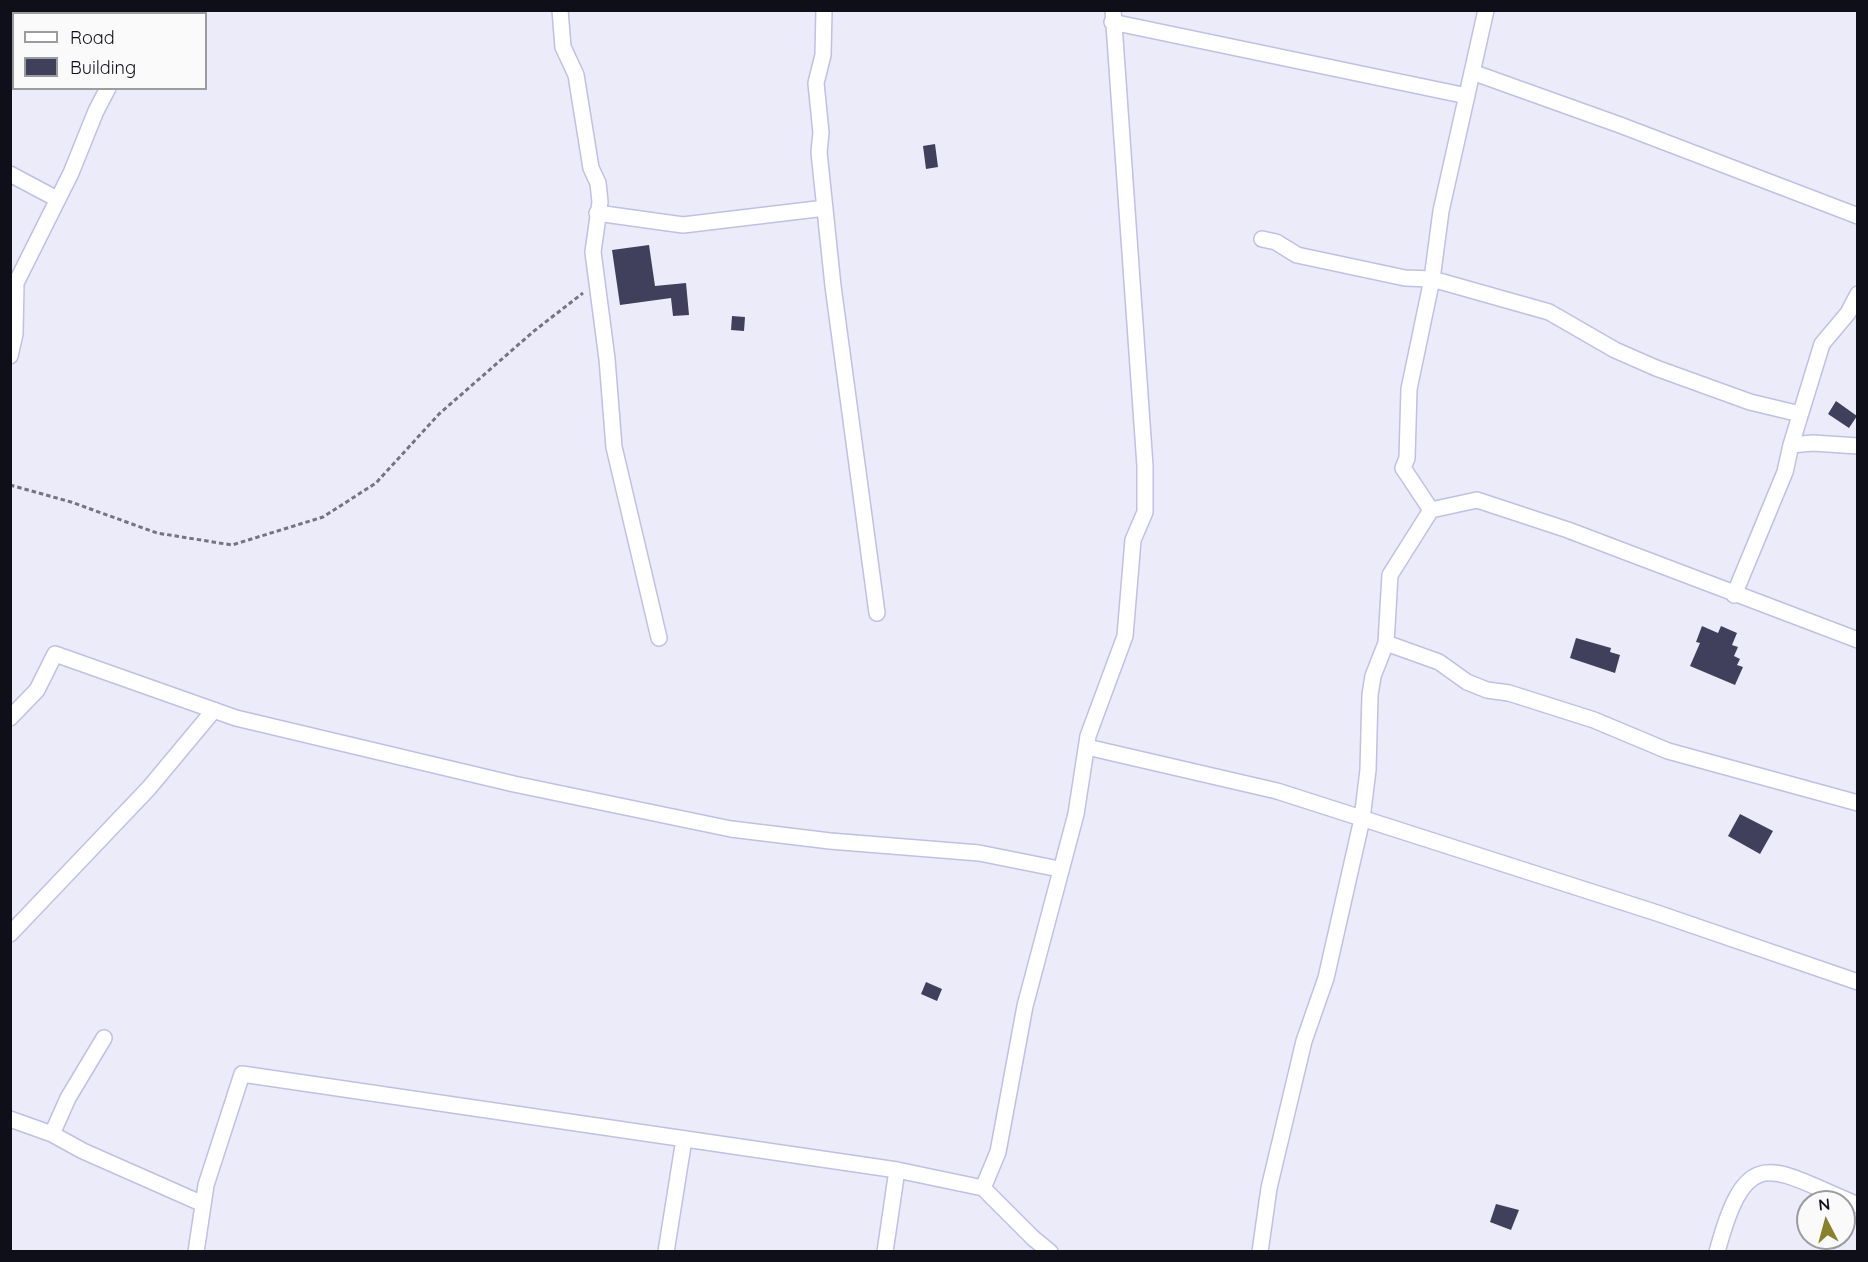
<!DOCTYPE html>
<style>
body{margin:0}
#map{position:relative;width:1868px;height:1262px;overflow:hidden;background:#ebebf9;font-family:Quicksand,sans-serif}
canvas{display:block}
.frame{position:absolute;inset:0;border:12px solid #0f0f1a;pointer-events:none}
.legend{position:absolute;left:12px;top:12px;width:195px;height:78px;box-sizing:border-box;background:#fafafa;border:2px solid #9c9ca0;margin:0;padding:8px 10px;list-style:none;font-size:18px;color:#0f0f1a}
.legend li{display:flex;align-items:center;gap:12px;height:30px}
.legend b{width:30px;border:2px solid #9c9ca0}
.north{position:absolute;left:1796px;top:1190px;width:60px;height:60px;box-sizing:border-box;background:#fafafa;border:2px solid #9c9ca0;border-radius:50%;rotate:354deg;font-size:16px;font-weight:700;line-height:24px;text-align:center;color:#0f0f1a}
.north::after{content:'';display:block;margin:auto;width:21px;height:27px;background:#888229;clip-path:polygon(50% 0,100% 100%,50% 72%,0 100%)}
</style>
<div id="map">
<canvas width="1868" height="1262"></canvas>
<div class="frame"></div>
<ul class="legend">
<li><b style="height:8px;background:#fff"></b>Road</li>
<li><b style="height:16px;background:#41405c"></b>Building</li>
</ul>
<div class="north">N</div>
</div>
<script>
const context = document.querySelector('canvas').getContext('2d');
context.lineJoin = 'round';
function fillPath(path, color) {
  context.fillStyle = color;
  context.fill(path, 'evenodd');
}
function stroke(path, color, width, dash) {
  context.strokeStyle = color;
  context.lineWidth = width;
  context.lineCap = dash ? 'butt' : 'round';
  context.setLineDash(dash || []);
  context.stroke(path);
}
fillPath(new Path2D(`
 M935,144L938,167L926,169L923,146Z
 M649,245L655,286L686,283L689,315L673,316L671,298L620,305L612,250Z
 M732,316L745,317L744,331L731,330Z
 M1836,401L1857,416L1849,428L1828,414Z
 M1702,626L1718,633L1721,626L1737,633L1732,645L1738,647L1734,656L1740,659L1737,665L1743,667L1735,685L1690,666L1700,643L1696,642Z
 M1576,638L1611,648L1610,652L1620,655L1615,673L1570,658Z
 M1740,814L1773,831L1760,854L1728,836Z
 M926,982L942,989L937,1001L921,994Z
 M1496,1204L1519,1210L1511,1230L1490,1222Z`), '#41405c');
const minor = new Path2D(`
 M560,10L563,47L576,75L591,168L598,183L600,202L593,252L607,359L614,447L659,638
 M824,10L823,55L816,83L821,133L819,152L833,286L877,613
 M136,14L137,10
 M1112,22L1467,96
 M1472,72L1620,125L1858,216
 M10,174L57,199
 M597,213L683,225L825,208
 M1262,239L1276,242L1297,255L1405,278L1432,279L1549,312L1615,350L1656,368L1750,402L1800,414
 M10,356L15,334L16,283L71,173L96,111L108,88
 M1791,445L1813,443L1858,446
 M1431,510L1477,500L1568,530L1858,640
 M1734,595L1785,472L1791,445L1822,344L1848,313L1858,294
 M1386,643L1439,662L1467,682L1487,690L1509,693L1594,720L1668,751L1858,803
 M10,718L37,690L55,654L236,718L514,784L731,829L830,841L979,853L1059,869
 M1087,747L1277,791L1657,913L1858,982
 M10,934L149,788L214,710
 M10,1119L52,1134L83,1151L203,1204
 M52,1134L68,1098L104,1038
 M983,1188L998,1152L1025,1006L1076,814L1088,736L1125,636L1133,540L1145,512V466L1113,10
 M196,1252L206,1185L242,1074L897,1170L983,1188L1033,1238L1050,1252
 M666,1252L684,1139
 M885,1252L897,1170
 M1260,1252L1269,1188L1304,1041L1326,978L1362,819L1368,770L1370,695L1373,676L1386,643L1390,575L1431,510L1403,468L1407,458L1409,389L1432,279L1441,211L1486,10
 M1717,1252C1747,1140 1771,1169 1858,1205`);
stroke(minor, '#c0c0e2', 18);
stroke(new Path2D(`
 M10,485L71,502L157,533L232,545L323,517L376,483L439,414L534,331L583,293`), '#757581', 3, [4.5, 3]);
stroke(minor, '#fff', 15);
</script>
